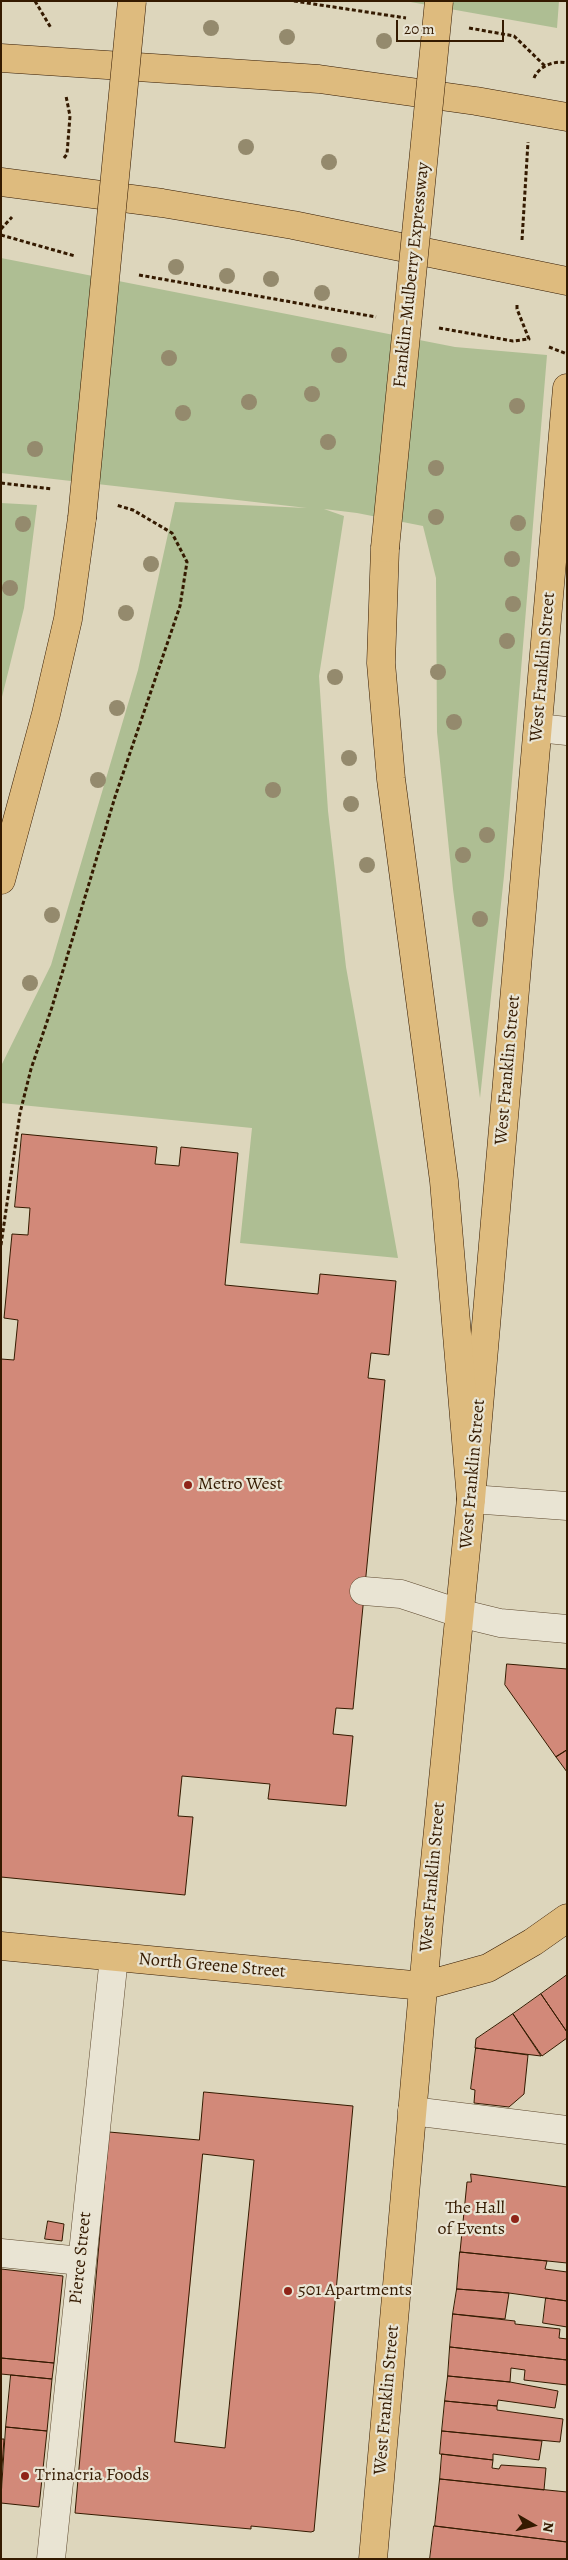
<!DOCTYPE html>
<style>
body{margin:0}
#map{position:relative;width:568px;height:2560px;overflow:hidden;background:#ddd6bc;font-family:Alegreya,serif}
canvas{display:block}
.frame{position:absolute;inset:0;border:2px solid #341a00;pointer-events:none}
.north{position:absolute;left:508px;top:2500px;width:50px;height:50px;-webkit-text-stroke:4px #e9e4d3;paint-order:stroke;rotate:98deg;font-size:14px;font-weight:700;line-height:20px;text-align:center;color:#341a00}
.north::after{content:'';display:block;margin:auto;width:18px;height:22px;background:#341a00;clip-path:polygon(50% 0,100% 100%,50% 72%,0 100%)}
.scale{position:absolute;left:396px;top:20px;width:108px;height:22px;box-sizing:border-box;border:2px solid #341a00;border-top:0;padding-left:6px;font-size:15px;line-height:18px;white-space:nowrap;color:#341a00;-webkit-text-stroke:4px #e9e4d3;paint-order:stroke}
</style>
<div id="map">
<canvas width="568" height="2560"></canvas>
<div class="frame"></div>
<div class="north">N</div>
<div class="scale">20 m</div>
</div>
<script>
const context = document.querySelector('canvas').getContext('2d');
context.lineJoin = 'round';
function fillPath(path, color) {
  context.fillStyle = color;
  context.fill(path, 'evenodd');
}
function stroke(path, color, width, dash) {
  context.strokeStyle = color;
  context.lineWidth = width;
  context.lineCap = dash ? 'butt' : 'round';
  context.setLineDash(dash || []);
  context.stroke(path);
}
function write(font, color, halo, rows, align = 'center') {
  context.font = font + ' Alegreya,serif';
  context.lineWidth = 4.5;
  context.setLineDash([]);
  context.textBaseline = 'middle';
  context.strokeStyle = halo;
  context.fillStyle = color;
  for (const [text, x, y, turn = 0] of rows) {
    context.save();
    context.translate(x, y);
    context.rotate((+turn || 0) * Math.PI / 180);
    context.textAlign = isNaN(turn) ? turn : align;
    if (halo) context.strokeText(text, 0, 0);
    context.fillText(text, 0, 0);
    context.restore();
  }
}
fillPath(new Path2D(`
 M405,1H559L557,28Z
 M1,258L455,347L547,355L504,876L480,1098L453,889L437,732L436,578L423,526L357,513L324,509L344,516L319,676L328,811L346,967L398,1258L240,1243L252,1128L1,1103V1066L51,965L138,670L175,502L307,508L1,473Z
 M1,503L37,505L24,608L1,701Z`), '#aebe93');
const building = new Path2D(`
 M22,1134L157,1147L155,1164L179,1166L181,1147L238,1153L225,1285L318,1294L320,1274L396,1281L389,1355L371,1353L368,1378L385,1380L353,1709L336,1708L333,1734L353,1736L346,1806L268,1799L270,1784L182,1776L178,1816L193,1817L185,1895L1,1877V1359L14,1360L18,1320L4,1318L12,1234L28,1235L30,1208L15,1207Z
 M507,1664L567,1669V1750L556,1757L505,1685Z
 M567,1750V1772L556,1757Z
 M567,1975V2032L541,1994Z
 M541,1994L567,2032V2038L542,2056L513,2014Z
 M513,2014L541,2056L475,2048L476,2039Z
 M476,2048L528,2055L524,2094L509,2107L474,2103L475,2090L471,2089Z
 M204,2092L353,2106L314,2531L311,2532L251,2526V2529L75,2513L109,2132L199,2140ZM203,2154L254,2160L225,2448L175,2442Z
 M471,2174L567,2187V2263L460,2252L467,2182H471Z
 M48,2221L64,2224L62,2241L45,2239Z
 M460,2252L547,2261L545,2269L567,2272V2301L509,2293L457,2289Z
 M1,2269L63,2276L54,2363L1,2358Z
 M457,2289L509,2293L505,2319L453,2314Z
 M546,2298L567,2301V2327L543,2323Z
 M453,2314L515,2321V2324L560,2329L559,2338L567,2339V2360L450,2347Z
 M450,2347L567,2360V2385L524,2380L525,2370L511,2368L510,2382L448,2376Z
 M1,2358L54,2363L52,2379L1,2374Z
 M11,2375L52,2379L47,2431L6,2427Z
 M448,2376L510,2382L558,2391L555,2408L498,2400L497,2406L445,2401Z
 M445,2401L497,2406V2410L563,2419L560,2442L442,2431Z
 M6,2427L47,2431L39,2507L1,2503Z
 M442,2431L542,2441L539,2460L493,2454V2460L440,2454Z
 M1,2439H4L1,2481Z
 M442,2454L493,2460L492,2468L499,2469L501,2465L546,2468L544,2490L440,2479Z
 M440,2479L567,2492V2542L435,2526Z
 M434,2526L567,2542V2559H430Z`);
fillPath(building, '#d28979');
stroke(building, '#341a00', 1);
const minor = new Path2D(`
 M538,728L567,731
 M471,1499L567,1506
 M364,1591L401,1594L459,1613L500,1623L567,1629
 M412,2111L567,2130
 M1,2253L81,2261
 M51,2559L114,1957`);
const major = new Path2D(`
 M1,58L319,79L476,101L567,117
 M1,182L162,203L293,225L567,281
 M1,1946L423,1986L488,1968L533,1942L567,1918
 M373,2559L429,1921L471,1499L567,388`);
const highway = new Path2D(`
 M385,548L381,663L391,779L444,1181L471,1499
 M1,880L46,714L68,619L82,518`);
stroke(minor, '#5e492f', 29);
stroke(major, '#341a00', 29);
stroke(highway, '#341a00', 29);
stroke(new Path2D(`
 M35,1L51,28
 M294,1L406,18
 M469,28L514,36L545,66
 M534,78C539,66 554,60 567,63
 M64,158L67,154L70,116L66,96
 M1,229L12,217
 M1,235L75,256
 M522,240L528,142
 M139,275L376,317
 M439,328L513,341L529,339L517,309V304
 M549,347L567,354
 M1,483L52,489
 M1,1245L20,1113L31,1069L52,1007L115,797L180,606L187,562L172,533L133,510L116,505`), '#341a00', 3, [4, 2.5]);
stroke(minor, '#e9e4d3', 28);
stroke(major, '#debb7e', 28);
stroke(highway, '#debb7e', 28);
const highwayBridge = new Path2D(`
 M82,518L132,1
 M385,548L439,1`);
stroke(highwayBridge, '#341a00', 29, []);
stroke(highwayBridge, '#debb7e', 28);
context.fillStyle = '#948a6d';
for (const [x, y] of [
 [211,28],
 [287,37],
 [384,41],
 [246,147],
 [329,162],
 [176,267],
 [227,276],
 [271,279],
 [322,293],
 [339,355],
 [169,358],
 [312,394],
 [249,402],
 [517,406],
 [183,413],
 [328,442],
 [35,449],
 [436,468],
 [436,517],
 [518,523],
 [23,524],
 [512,559],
 [151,564],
 [10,588],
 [513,604],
 [126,613],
 [507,641],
 [438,672],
 [335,677],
 [117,708],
 [454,722],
 [349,758],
 [98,780],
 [273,790],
 [351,804],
 [487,835],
 [463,855],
 [367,865],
 [52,915],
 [480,919],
 [30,983]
]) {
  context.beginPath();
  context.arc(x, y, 8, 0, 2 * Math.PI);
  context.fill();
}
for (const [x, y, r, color] of [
 [188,1485,5,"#8f2418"],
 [515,2219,5,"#8f2418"],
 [288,2291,5,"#8f2418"],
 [25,2476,5,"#8f2418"]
]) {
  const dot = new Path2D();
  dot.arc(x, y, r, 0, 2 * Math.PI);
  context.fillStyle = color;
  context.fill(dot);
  stroke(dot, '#e9e4d3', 2);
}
write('18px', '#341a00', '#e9e4d3', [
 ["Franklin-Mulberry Expressway",412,275,-84],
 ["West Franklin Street",543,667,-85],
 ["West Franklin Street",508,1070,-85],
 ["West Franklin Street",473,1474,-85],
 ["West Franklin Street",433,1877,-85],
 ["North Greene Street",212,1966,5],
 ["Pierce Street",81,2258,-84],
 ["West Franklin Street",387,2400,-85]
]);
write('18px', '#341a00', '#e9e4d3', [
 ["Metro West",198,1485],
 ["The Hall",505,2209,"right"],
 ["of Events",505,2230,"right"],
 ["501 Apartments",298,2291],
 ["Trinacria Foods",35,2476]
], 'left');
</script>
